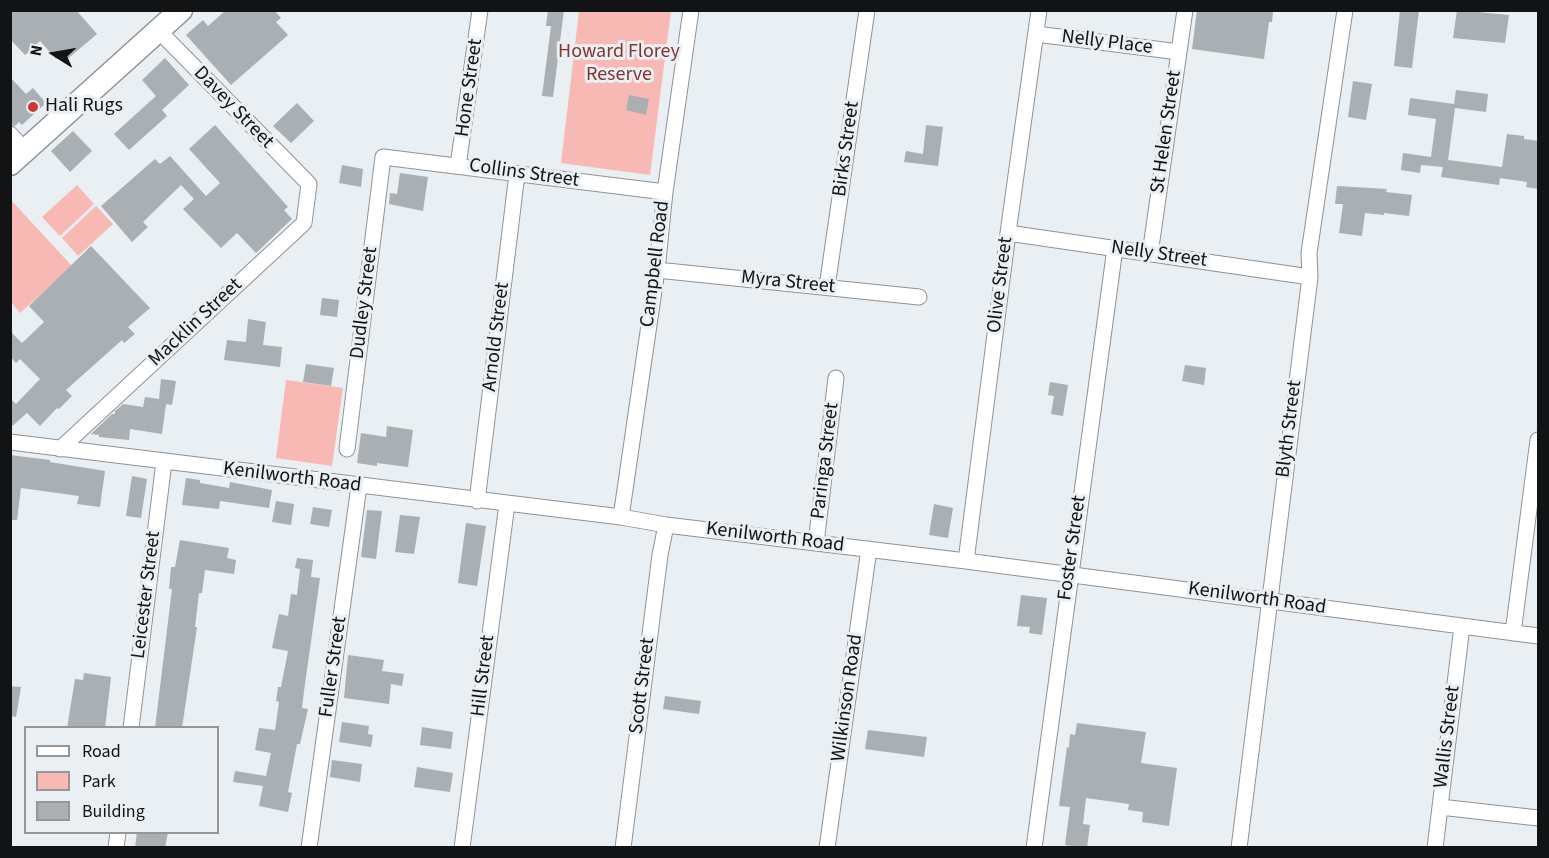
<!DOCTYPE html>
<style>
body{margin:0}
#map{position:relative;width:1549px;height:858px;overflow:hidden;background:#e9eff3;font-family:"Source Sans 3",sans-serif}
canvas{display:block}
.frame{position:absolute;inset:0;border:12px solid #111314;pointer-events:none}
.legend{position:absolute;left:24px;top:726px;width:195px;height:108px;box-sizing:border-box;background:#e9eff3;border:2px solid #93979a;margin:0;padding:8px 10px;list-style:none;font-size:18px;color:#111314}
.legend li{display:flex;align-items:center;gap:12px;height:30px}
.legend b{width:30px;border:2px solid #93979a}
.north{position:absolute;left:24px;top:24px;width:60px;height:60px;-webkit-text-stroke:4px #e9eff3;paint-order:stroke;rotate:281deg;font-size:16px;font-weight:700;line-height:24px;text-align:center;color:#111314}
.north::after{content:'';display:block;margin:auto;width:21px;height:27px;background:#111314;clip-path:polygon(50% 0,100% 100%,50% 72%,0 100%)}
</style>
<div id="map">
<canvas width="1549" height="858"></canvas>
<div class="frame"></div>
<ul class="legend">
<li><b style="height:8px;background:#fff"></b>Road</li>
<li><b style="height:16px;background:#f8b9b4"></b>Park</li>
<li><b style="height:16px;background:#a9afb2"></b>Building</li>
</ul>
<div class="north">N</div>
</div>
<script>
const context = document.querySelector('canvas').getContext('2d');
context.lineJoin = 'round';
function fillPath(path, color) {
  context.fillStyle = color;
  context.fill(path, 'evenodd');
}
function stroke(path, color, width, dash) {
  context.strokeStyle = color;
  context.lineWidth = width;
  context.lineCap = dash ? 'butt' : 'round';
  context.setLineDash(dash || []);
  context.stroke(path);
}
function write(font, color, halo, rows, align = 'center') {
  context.font = font + ' "Source Sans 3",sans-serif';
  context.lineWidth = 6;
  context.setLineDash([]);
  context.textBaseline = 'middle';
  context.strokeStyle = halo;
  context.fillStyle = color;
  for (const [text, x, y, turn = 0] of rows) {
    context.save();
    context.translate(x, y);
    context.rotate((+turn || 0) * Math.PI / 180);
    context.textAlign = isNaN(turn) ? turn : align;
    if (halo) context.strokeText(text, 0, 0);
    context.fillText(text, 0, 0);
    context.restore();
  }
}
fillPath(new Path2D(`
 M579,11H671L650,175L561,163Z
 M77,185L94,204L60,236L42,217Z
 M10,199L72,266L20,313L11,302Z
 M96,206L113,224L78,256L62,238Z
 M286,380L343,388L332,466L276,458Z`), '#f8b9b4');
fillPath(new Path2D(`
 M15,10H76L97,34L64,62L60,57L56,59L40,41L25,55L10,39V14Z
 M226,10H274L281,18L276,22L288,35L231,85L186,35L203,20L208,26Z
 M548,10H564L553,97L542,96L551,26H546Z
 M1197,10L1273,12L1272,22H1269L1264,59L1192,49Z
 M1400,10H1419L1412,68L1394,66Z
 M1457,10L1509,15L1505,43L1453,38Z
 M165,58L189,85L162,110L167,116L129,150L114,134L156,96L142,80Z
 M10,77L26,94L33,88L46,103L22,125L19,122L15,126L10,125Z
 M1353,81L1372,84L1366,120L1348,117Z
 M1456,90L1488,94L1486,112L1455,108L1448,160L1502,167L1507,134L1524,136V139L1539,141V189L1526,187L1527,182L1500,178L1499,185L1441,177L1443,167L1421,165L1420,173L1401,170L1403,153L1431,157L1436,119L1408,115L1410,98L1454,104Z
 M629,95L649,99L646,115L626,110Z
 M297,103L314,121L291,143L273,126Z
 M215,125L288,207L284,210L292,219L256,253L237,233L221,248L183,209L194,199L181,185L143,222L148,227L132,242L101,206L155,159L160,164L170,156L206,196L220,183L189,149Z
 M926,125L943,127L938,166L904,162L906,151L923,154Z
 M73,131L92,151L70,172L51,151Z
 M342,165L363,169L361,187L339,183Z
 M400,173L428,177L423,211L389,204L390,193L397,194Z
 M1337,186L1387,189L1386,192L1412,195L1409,216L1384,213V215L1365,213L1362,236L1339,233L1343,204H1335Z
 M91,246L150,308L128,327L135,334L124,343L122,340L66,390L72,396L59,409L57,408L40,426L27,413L10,428V398L16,404L40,379L20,359L16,363L10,356V331L22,343L44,322L29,306Z
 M322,298L339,300L337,317L320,315Z
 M248,319L266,322L263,345L282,347L280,367L224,360L227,340L246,342Z
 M306,364L334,368L331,386L303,382Z
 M1185,365L1206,368L1204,385L1182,381Z
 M161,379L176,381L172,405L166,404L162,434L130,429L129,440L99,437V435L91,434L112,414H115V411L123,404L143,407L145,397L159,399Z
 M1050,382L1068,385L1063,416L1051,414L1054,396L1048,395Z
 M387,426L413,430L408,467L377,463V466L357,463L361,433L386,437Z
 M10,455L50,460V462L105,471L100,507L77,504L79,496L21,488L17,520H10Z
 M132,476L147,479L141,518L126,516Z
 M186,478L200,480V483L229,488L230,482L272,490L269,508L220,501L219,509L182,505Z
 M276,501L294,504L291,525L272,522Z
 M934,504L953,508L948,538L929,535Z
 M313,507L332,510L329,527L310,524Z
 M367,510L382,511L376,559L361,557Z
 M400,515L420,517L414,554L395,552Z
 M466,523L486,526L477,586L458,583Z
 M180,540L229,548L227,558L236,560L234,574L205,570L202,593H199L195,627H197L182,728H155L172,589H169L171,567H175Z
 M297,558L313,560L311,577L320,578L304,691L302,708L308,709L300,744H297L288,792L292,793L288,812L259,806L263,786L233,782L235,771L266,776L271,753L255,750L259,728L275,730L279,702L276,701L278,687H281L288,651L272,648L279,614L288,616L291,594L297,595L300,569L295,568Z
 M1021,595L1047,598L1042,635L1029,633L1030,627L1017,626Z
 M348,655L384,660L382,671L404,674L402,686L391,684L389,704L344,698Z
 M84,673L111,677L105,728H67L75,679L83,680Z
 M10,686L21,687L16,717L10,716Z
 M665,696L701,701L699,714L663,709Z
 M342,722L369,726L368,734L373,735L371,747L339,742Z
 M1077,723L1146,732L1141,763L1177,768L1169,826L1142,822L1143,812L1128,810L1129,804L1086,798L1083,824L1090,825L1087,848L1065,845L1070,807L1059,806L1067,747L1069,748L1070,734L1075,735Z
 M422,727L453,732L451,749L420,745Z
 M868,730L927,737L924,757L865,749Z
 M332,760L362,764L360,782L330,777Z
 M417,767L453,773L450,792L414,787Z
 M137,832H168L165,848H135Z`), '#a9afb2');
const minor = new Path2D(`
 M1036,34L1179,52
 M10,134L25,150
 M458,166L480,10
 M1008,233L1310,277
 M1150,254L1185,10
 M657,270L919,297
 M827,287L867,10
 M10,442L621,517L666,525L966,561L1538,636
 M60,449L304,223L309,184L159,31
 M347,449L383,157L665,192
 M477,501L517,174
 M621,517L657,270L665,192L691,10
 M816,543L836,378
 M966,561L1008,233L1039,10
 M1513,633L1538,440
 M131,728L164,462
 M1440,807L1538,818
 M116,848L118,832
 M309,848L359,486
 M462,848L507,504
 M623,848L660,555L666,525
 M827,848L869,549
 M1034,848L1115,248
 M1239,848L1310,277L1309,253L1345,10
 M1435,848L1462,626`);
const highway = new Path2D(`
 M10,164L181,10`);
stroke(minor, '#8d9296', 17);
stroke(highway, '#8d9296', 25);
stroke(minor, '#fff', 15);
stroke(highway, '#fff', 22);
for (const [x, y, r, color] of [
 [33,107,6,"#c7373b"]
]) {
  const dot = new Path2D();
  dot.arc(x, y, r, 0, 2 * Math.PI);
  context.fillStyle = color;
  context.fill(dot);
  stroke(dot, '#e9eff3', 2);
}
write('20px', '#111314', '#e9eff3', [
 ["Nelly Place",1107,43,7],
 ["Hone Street",470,88,-82],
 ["Davey Street",233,108,46],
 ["St Helen Street",1167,132,-82],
 ["Birks Street",847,149,-82],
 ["Collins Street",524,174,8],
 ["Nelly Street",1159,255,8],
 ["Campbell Road",656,264,-83],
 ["Myra Street",788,283,6],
 ["Olive Street",1001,285,-83],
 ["Dudley Street",365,303,-83],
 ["Macklin Street",196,323,-43],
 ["Arnold Street",497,337,-83],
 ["Blyth Street",1290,429,-83],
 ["Paringa Street",826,461,-83],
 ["Kenilworth Road",292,478,7],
 ["Kenilworth Road",775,538,7],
 ["Foster Street",1073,548,-82],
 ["Leicester Street",147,595,-83],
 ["Kenilworth Road",1257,599,8],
 ["Fuller Street",334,667,-82],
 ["Hill Street",484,676,-83],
 ["Scott Street",643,686,-83],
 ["Wilkinson Road",848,698,-82],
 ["Wallis Street",1448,737,-83]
]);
write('20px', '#843332', '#e9eff3', [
 ["Howard Florey",619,53],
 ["Reserve",619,76]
]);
write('20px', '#111314', '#e9eff3', [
 ["Hali Rugs",45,107]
], 'left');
</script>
